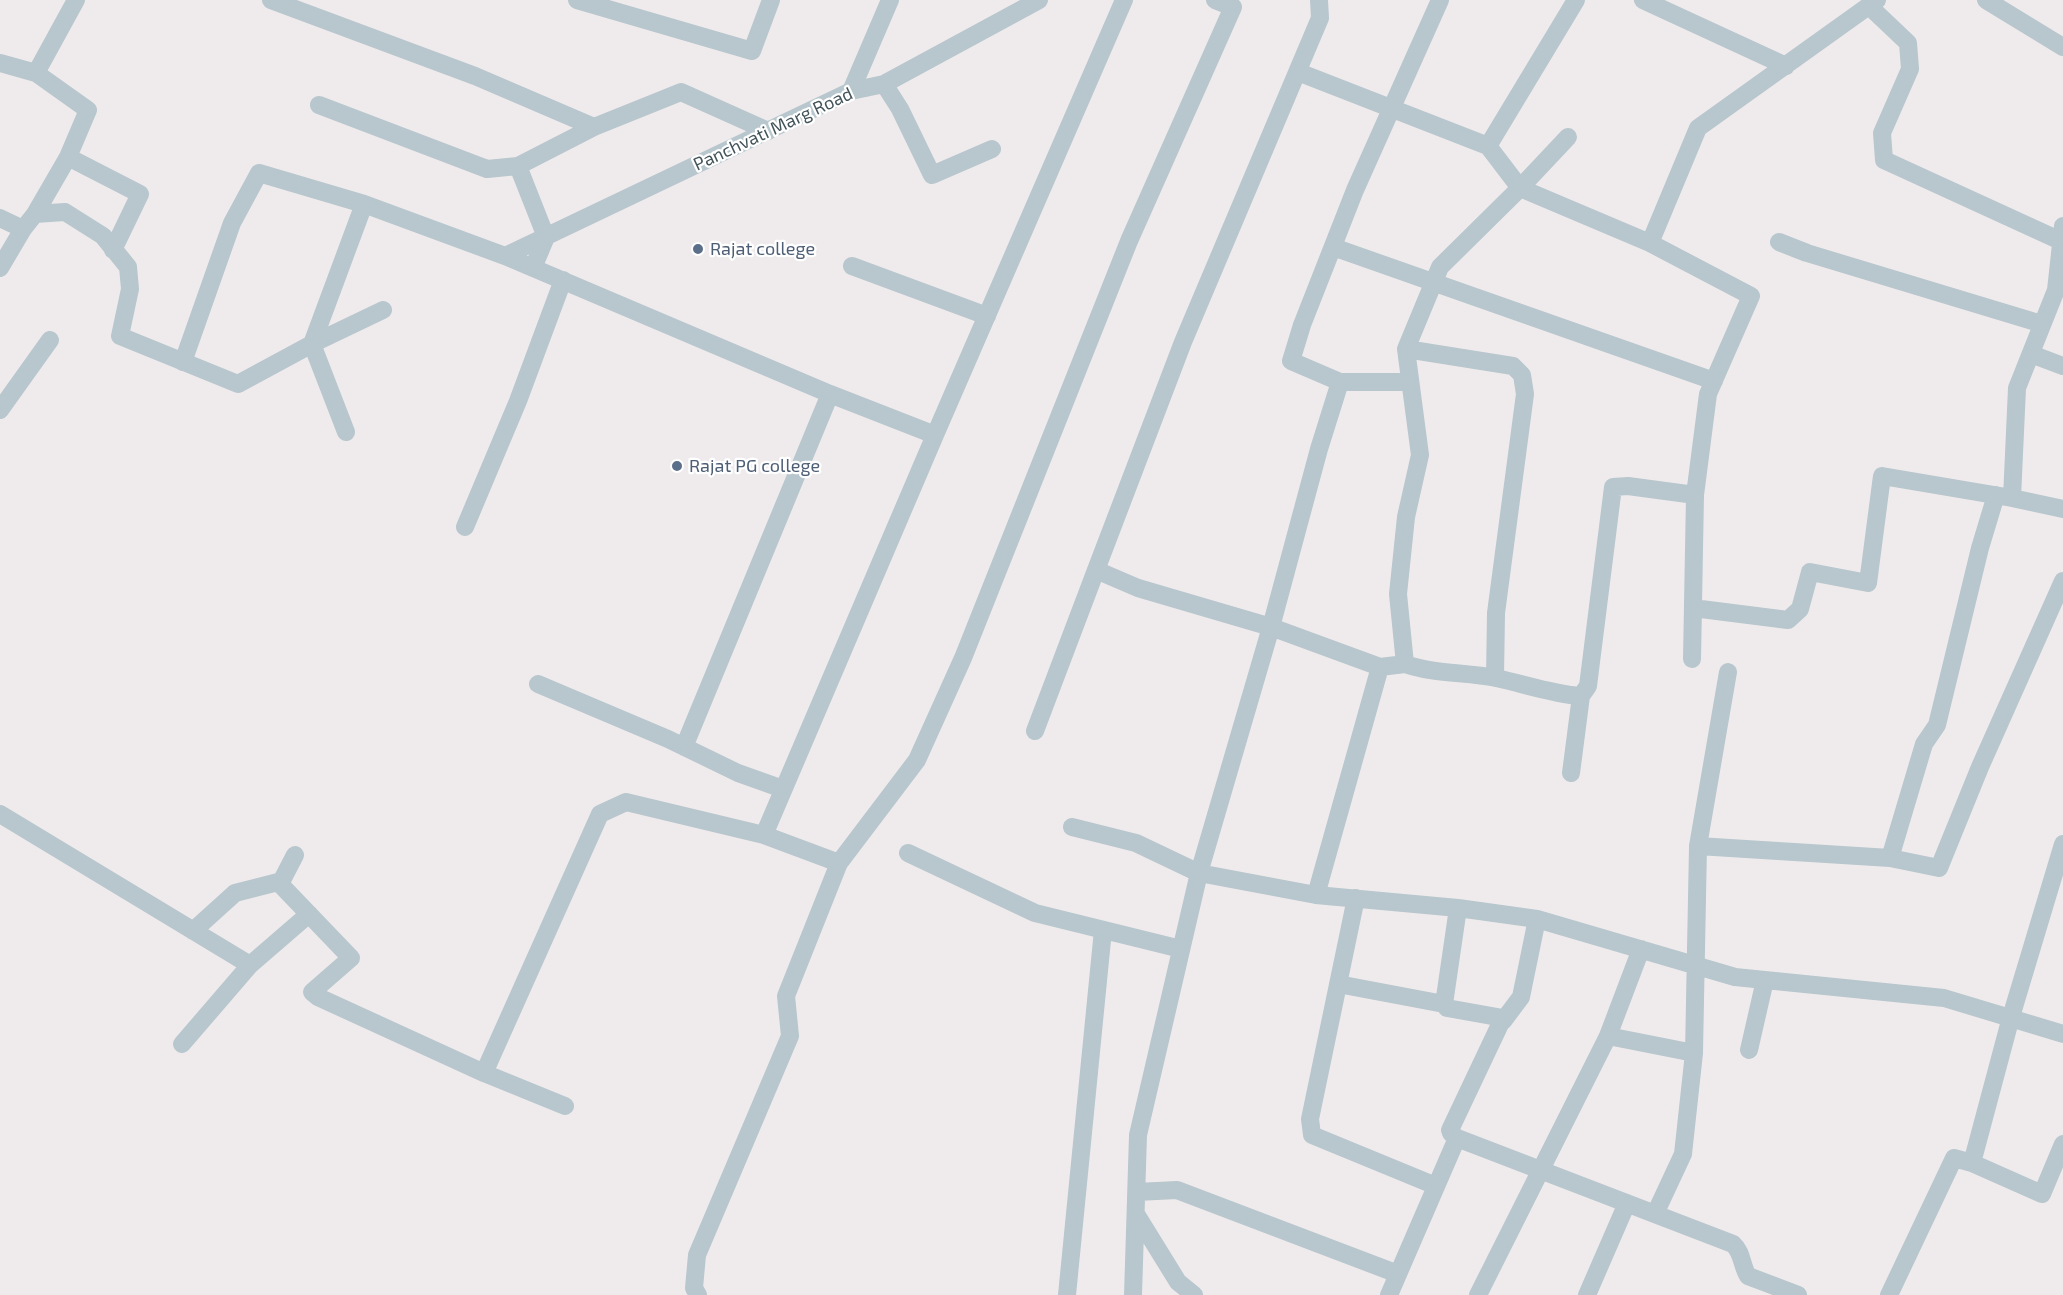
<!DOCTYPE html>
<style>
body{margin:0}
canvas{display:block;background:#efebec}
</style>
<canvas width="2063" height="1295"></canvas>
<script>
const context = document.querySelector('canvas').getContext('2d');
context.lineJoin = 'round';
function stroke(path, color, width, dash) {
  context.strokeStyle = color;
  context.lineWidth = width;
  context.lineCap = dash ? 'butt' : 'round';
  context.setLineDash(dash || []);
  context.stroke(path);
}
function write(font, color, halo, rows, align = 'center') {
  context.font = font + ' "Exo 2",sans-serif';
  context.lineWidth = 4.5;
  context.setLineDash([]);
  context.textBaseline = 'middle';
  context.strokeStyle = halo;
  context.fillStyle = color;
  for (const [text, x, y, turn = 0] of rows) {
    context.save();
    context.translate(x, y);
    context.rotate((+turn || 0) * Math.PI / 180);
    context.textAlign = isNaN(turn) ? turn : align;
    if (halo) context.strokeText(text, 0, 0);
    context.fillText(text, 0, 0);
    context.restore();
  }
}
stroke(new Path2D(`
 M271,0L475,76L594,127
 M577,0L752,51L771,0
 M1643,0L1786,66
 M1986,0L2063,47
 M1869,6L1908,43L1910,69L1882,133L1884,160L2063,242
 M0,63L36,73L88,110L68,157
 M1298,72L1488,146L1520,188L1568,137
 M36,73L76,0
 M884,84L900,109L932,175L992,149
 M851,91L890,0
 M319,105L487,169L518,166L594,127L681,92L768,131
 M1488,146L1576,0
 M518,166L546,237L533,268
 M35,214L68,157L140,194L113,250
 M0,218L23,229L0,268
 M2063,226L2056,290L2017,388L2012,498L2063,509
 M23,229L35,214L65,212L103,236L128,267L130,289L120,336L238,384L312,344L364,204L505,256L830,394L684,747
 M1779,242L1807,253L2042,324
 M1650,243L1520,188L1440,267L1406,349L1420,455L1406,517L1398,594L1405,664L1380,667L1316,895L1458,908L1537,919L1735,977L1944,998L2063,1034
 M1333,247L1714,381
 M505,256L851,91L884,84L1039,0
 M852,266L987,316
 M1406,349L1513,366L1522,375L1525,394L1496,613L1495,678
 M2031,354L2063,366
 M183,362L232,223L259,173L364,204
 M1340,382H1410
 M0,410L50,340
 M346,432L312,344L383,310
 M935,435L1124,0
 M465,527L518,401L563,280
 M1096,570L1183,342L1320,18L1319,0
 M1693,608L1788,620L1800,609L1810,572L1868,583L1882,476L2012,498
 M1692,659L1695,495L1708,394L1751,296L1650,243L1698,128L1877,0
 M1405,664C1434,674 1465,672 1496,678C1525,684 1552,694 1581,696
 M538,684L668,739L738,773L783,789
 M1035,731L1096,570L1138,588L1271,627L1380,667
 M1571,773L1581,696L1588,686L1613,487L1628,486L1695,495
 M0,814L250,965
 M1072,827L1136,843L1199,873L1138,1135L1133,1295
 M764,835L935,435L830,394
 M2063,844L2011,1017L1972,1163L2042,1194L2063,1144
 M1698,846L1890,858L1939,868L1980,767L2063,581
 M908,853L1035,913L1181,949
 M295,855L280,884L351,958L312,992L318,997L484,1073
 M1890,858L1924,744L1937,725L1980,548L1996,495
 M1316,895L1199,873L1271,627L1319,449L1340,382L1291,361L1302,325L1355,190L1440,0
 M1356,898L1310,1119L1312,1135L1436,1186
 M1458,908L1444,1004L1447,1008L1503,1018L1450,1130L1451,1133L1457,1138L1733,1244C1743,1253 1741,1265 1748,1276L1798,1295
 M193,931L235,893L282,881
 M1338,984L1444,1004
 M1503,1021L1521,997L1537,919
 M1608,1036L1694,1053
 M182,1044L250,965L309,914
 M1749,1050L1765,980
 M565,1106L484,1073L600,814L626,802L764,835L839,863
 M1137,1192L1177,1190L1398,1274
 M1136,1214L1178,1282L1194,1295
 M1655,1214L1683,1154L1694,1053L1698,846L1728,672
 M698,1295L694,1288L697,1255L790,1036L786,996L839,863L917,760L963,658L1129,241L1233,7L1215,0
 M1067,1295L1103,930
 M1389,1295L1457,1138
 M1478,1295L1608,1036L1641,949
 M1587,1295L1627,1203
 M1889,1295L1954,1158L1972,1163`), '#b8c7cd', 18);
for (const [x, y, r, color] of [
 [698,249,6,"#5c6f8a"],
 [677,466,6,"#5c6f8a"]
]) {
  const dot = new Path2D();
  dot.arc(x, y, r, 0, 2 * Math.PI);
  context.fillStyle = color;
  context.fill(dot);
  stroke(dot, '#fff', 2);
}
write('18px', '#43535a', '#fff', [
 ["Panchvati Marg Road",773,129,-25]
]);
write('18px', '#4e5e75', '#fff', [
 ["Rajat college",710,249],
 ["Rajat PG college",689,466]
], 'left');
</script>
